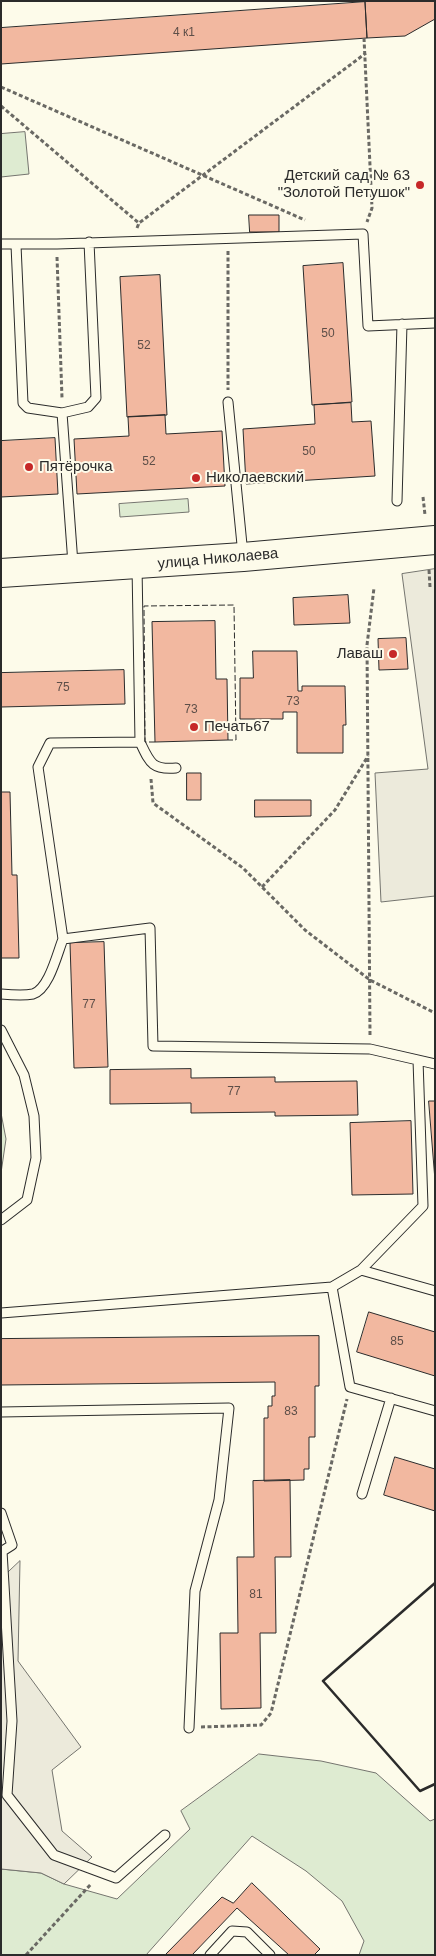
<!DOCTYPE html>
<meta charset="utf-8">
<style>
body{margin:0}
#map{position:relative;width:436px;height:1956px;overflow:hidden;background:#fdfbea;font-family:Arial,sans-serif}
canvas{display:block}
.frame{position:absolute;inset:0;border:2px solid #2b2b2b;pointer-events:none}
</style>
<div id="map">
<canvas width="436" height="1956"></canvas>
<div class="frame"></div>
</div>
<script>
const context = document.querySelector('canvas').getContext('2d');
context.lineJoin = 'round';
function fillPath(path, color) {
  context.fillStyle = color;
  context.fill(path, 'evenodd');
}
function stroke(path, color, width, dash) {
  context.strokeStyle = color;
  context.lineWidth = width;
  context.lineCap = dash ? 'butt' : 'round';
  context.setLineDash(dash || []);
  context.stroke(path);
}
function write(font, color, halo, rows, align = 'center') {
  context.font = font + ' Arial,sans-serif';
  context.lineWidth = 4;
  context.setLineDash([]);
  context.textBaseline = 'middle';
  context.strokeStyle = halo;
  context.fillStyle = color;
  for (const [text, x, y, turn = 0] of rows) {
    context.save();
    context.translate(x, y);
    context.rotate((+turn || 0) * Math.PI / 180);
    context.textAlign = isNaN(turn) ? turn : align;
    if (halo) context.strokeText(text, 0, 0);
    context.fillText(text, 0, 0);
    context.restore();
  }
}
const green = new Path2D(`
 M25,132L29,174L1,177V134Z
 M188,499L189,512L120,517L119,504Z
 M1,1113L6,1139L1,1173Z
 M259,1754L321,1761L376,1773L430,1821L435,1819V1955H359L364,1941L342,1901L306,1871L252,1836L146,1955H1V1869L41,1873L64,1884L117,1899L190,1829L181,1811Z`);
fillPath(green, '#deebd1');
stroke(green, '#74746e', 1);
const parking = new Path2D(`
 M435,569V896L381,902L375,773L428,769L402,574Z
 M20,1561L18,1661L81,1747L52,1770L62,1831L92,1857L64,1884L41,1873L1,1869V1579Z`);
fillPath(parking, '#eceadb');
stroke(parking, '#74746e', 1);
const building = new Path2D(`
 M377,1H435V19L405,36L367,38L365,2Z
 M365,2L367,38L1,64V28Z
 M249,215H279V232H250Z
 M343,263L352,402L312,405L303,266Z
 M160,275L167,415L127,417L120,277Z
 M351,403L352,422L371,421L375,476L246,484L243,429L315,424L314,405Z
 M165,415L166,434L222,431L225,486L77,494L74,439L129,436L128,417Z
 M55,438L58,494L1,497V441Z
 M348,595L350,623L294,625L293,598Z
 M215,621L216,679H227L228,740L155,742L152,622Z
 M406,638L408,669L379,670L378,639Z
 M253,651H297L298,691H302V686H345L346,725H343V753H297V712H283V719H240V678H253Z
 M124,670L125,704L1,707V673Z
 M187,773H201V800H187Z
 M1,792H10L12,875H17L19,958H1Z
 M255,800H311V816L255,817Z
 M104,942L108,1067L74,1068L70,943Z
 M191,1069V1078L275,1077V1082L357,1081L358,1115L275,1116V1112L191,1113V1103L110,1104V1070Z
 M429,1101H435V1180Z
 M411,1121L413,1194L352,1195L350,1123Z
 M369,1312L435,1332V1376L357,1352Z
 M319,1336V1386H315V1437H309V1469H304V1480L264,1481V1418H268V1406H272V1396H275V1382L1,1385V1339Z
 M395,1457L435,1469V1511L384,1495Z
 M290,1480L291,1557H275L276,1633H260L261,1708L221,1709L220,1633H238L237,1557H254L253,1481Z
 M252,1883L320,1949L314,1955H289L237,1908L192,1955H165L222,1897L233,1903Z`);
fillPath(building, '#f2b8a0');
stroke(building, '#2b2b2b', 1);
const service = new Path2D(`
 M1,244H57L363,234L368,326L435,323
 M16,245L23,403L28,408L62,413
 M228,402L243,555
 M397,501L402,324
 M73,564L62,413L88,407L96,398L89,242
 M140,742C150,763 152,770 176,768
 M63,939L38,767L50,743L140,742L137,566
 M1,994C12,995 23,996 33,994C49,989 57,954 63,939L150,928L153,1046L370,1049L435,1064
 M1,1030L24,1075L34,1116L36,1158L27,1200L1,1220
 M361,1270L423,1206L418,1060
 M332,1287L350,1387L435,1411
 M1,1313L332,1287L361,1270L435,1291
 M1,1412L229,1408L219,1500L195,1591L189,1728
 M362,1494L391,1398
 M1,1513L12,1545L1,1552
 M2,1551L12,1721L7,1795L54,1855L116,1878L165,1835
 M210,1955L232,1931L247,1932L270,1955`);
const primary = new Path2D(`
 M1,573L243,557L435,540`);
stroke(service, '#2b2b2b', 11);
stroke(primary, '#2b2b2b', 30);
stroke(new Path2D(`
 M362,1V2
 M364,38L372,208L367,222
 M1,87L305,220
 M1,106L140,224
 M137,228L139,223L366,53
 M228,251V390
 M57,257L62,398
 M423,497L425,515
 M429,570L430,587
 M151,779L153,803L243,868L305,930L370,980L435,1013
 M262,887L335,810L368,756
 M370,1035L367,645L374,588
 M201,1727L261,1725L271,1713L347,1399
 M26,1955L91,1884`), '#6a6964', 3, [4, 2.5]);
stroke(service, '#fdfbea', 9);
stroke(primary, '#fdfbea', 28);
stroke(new Path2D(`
 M155,742H145L144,606L234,605L236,740H228`), '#2b2b2b', 1, [6, 2.5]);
stroke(new Path2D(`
 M435,1583L323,1681L420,1791L435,1784`), '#2b2b2b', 2.5);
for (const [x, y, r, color] of [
 [420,185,5,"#c62828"],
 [29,467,5,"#c62828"],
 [196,478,5,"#c62828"],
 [393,654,5,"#c62828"],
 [194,727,5,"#c62828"]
]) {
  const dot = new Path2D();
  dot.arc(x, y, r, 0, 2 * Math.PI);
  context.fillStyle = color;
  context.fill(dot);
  stroke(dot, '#fdfbea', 2);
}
write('12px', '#5d4e48', null, [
 ["4 к1",184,33],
 ["50",328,334],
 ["52",144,346],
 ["50",309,452],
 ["52",149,462],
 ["75",63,688],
 ["73",293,702],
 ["73",191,710],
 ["77",89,1005],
 ["77",234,1092],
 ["85",397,1342],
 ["83",291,1412],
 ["81",256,1595]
]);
write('15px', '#2b2b2b', '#fdfbea', [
 ["Детский сад № 63",410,176,"right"],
 ["\"Золотой Петушок\"",410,193,"right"],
 ["Пятёрочка",39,467],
 ["Николаевский",206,478],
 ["Лаваш",383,654,"right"],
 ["Печать67",204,727]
], 'left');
write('15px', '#2b2b2b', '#fdfbea', [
 ["улица Николаева",218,559,-5]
]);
</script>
